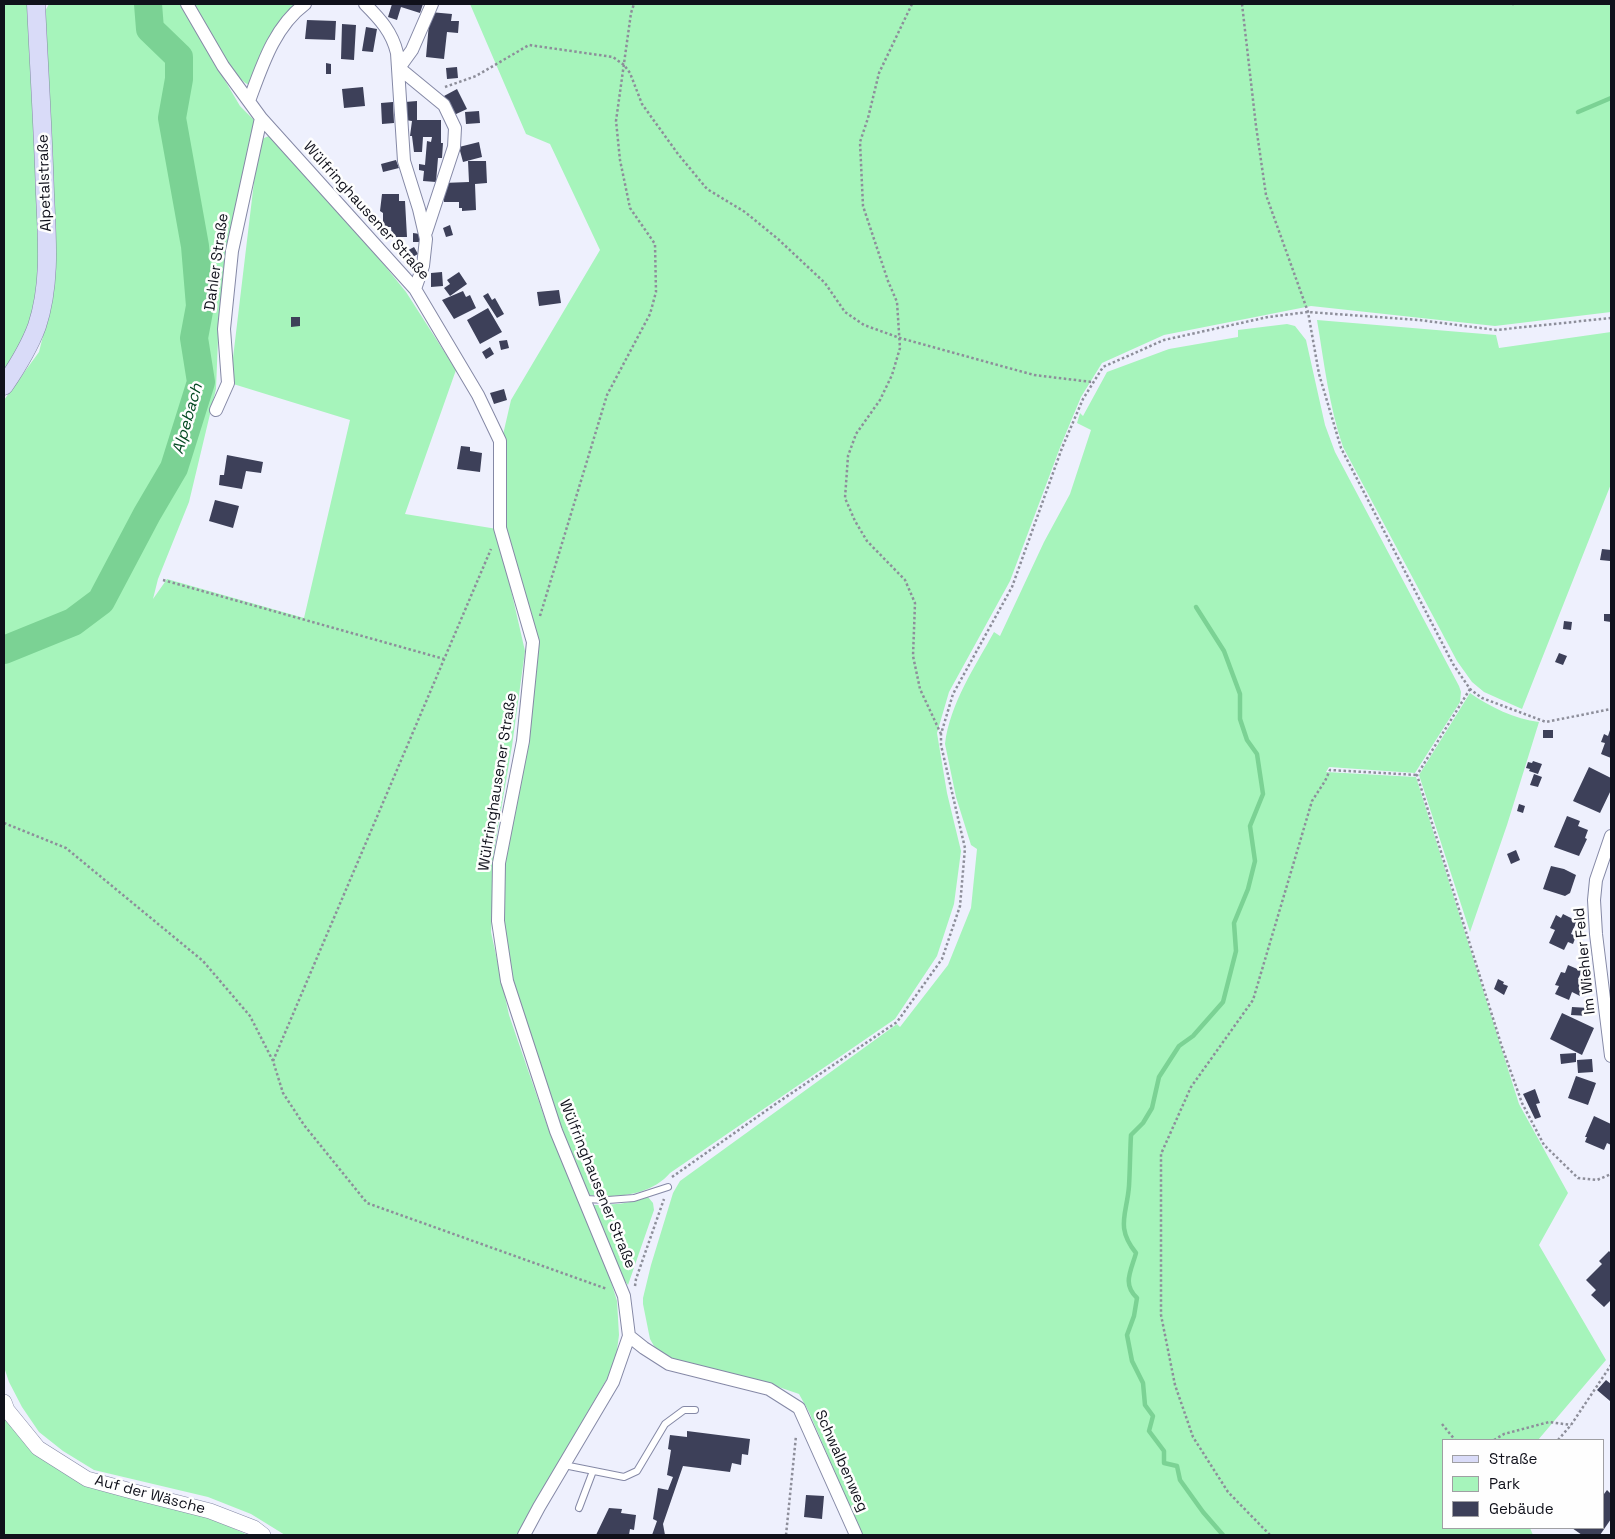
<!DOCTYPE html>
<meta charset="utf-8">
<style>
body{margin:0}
#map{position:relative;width:1615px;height:1539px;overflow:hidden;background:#eef0fd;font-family:"Space Grotesk",sans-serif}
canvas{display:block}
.frame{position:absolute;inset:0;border:5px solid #10111b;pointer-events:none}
.legend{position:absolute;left:1442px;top:1439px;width:162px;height:90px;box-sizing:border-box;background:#fefefe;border:1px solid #9f9fa3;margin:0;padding:6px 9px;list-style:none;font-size:15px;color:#10111b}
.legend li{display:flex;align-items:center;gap:10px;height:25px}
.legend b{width:25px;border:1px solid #9f9fa3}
</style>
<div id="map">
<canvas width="1615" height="1539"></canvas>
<div class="frame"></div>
<ul class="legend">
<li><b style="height:6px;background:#d9dbf8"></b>Straße</li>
<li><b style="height:14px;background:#a6f4bb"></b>Park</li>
<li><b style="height:14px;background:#3d4059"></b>Gebäude</li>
</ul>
</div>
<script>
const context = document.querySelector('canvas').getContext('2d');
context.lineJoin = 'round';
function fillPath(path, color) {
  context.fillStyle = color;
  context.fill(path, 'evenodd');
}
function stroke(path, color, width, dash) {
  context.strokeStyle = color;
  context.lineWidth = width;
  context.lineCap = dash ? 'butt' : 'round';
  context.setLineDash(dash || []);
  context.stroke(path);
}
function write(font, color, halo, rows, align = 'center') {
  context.font = font + ' "Space Grotesk",sans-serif';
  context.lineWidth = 5;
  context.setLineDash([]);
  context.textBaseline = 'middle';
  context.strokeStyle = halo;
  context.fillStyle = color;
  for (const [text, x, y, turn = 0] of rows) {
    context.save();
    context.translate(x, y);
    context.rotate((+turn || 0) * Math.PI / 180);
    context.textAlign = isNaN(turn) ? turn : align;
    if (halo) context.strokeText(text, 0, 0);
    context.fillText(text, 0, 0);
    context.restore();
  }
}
fillPath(new Path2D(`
 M4,4H28L40,244L37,294L26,337L4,373Z
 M49,4H180L240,106L255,121L231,232L219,314L216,389L189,502L158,579L153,599L167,579L304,618L350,420L230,383L259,140L269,136L381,261L406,292L456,370L405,514L497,529L525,651L512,746L495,845L491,932L509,1015L548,1128L608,1272L617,1301L619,1335L615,1365L533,1506L518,1535H285L251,1514L208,1497L94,1470L63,1451L39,1432L22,1407L9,1382L4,1367V400L39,352L52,300L44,13Z
 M193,4H290L294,5L249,85C228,75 208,24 193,4Z
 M470,4H1611V312L1495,326L1311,306L1164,335L1102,363L1081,397L1061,445L1010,581L949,692L937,733L947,793L961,851L954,904L937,956L895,1019L670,1173C650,1196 616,1198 588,1195L560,1130L511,978L503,919L504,864L536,643L502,528V439L511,400L600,250L550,144L526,134Z
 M1317,320L1496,335L1499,348L1611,332V484L1522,709L1484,692L1472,682L1457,661L1343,447C1329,406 1324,362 1317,320Z
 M1287,324L1295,326L1306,340L1325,425L1335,452L1459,686L1461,692L1460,702L1415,773L1329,767L1326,772L1416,777L1519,1104L1568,1193L1539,1245L1606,1360L1538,1440H1444V1528H1530L1533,1535H862L809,1412L799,1394L770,1384L671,1360L654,1346L650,1339L643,1304V1298L651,1265L673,1193L680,1181L897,1024L900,1027L948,965L971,908L977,849L971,845L956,797L945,744C950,703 975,667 994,632L1000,636L1044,542L1070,494L1091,430L1077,423L1080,413L1083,416L1107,372L1169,349L1238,337V330Z
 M1470,693C1490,707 1515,719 1539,722L1507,825L1470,932L1419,775Z
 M648,1197L653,1203L654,1210L628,1285L624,1280L592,1205C611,1205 630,1204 648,1197Z
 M4,1417L36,1453L208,1517L248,1535H4Z`), '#a6f4bb');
stroke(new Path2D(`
 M1578,112L1611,98
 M1196,607L1224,651L1240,694V719L1247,740L1257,754L1263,794L1250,826L1255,861L1248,889L1234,923L1236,951L1223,1002L1193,1036L1179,1046L1159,1077L1152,1108L1143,1123L1131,1135C1130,1152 1130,1169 1129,1186C1127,1214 1115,1227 1136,1253C1131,1271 1122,1284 1137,1298L1134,1316L1127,1335L1132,1361L1143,1383L1145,1405L1153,1416L1149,1431L1164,1451V1463L1177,1466L1180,1480L1203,1512L1223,1535`), '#7bd294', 4.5);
stroke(new Path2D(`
 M4,650L73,622L101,601L147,514L174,468L201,382L194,338L200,306L195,246L172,118L179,79V57L150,29L148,4`), '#7bd294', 28);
fillPath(new Path2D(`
 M392,4H423L420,13L401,7L397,20L388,17Z
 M430,12L452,14L451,21H459L458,33L447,32L444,59L426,57Z
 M307,20L336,21L335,40L305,39Z
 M342,24L356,25L354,60L341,59Z
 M366,27L377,29L373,52L362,51Z
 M326,63L331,64V74H326Z
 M457,67L458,78L447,79L446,68Z
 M363,87L365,106L344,108L342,89Z
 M457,89L467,109L454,115L444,96Z
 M417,101V120H441V143H443L442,158H438L436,182L423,181L424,171L419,170V164L425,165L427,141L431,142L432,137H423L422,152H414L412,136H410L412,121L405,120V102Z
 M393,102L394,123L382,124L381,103Z
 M479,111L480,123L466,124L465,112Z
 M479,142L482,157L463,162L459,147Z
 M396,160L399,168L383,172L381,164Z
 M468,161H486L487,183L475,184L476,210L462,211V208H459V202H444L443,183L469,182Z
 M382,194H399V201H405L407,237H392L391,227H383V213L380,211Z
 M450,225L453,235L446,237L443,228Z
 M413,233L420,234V242H413Z
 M414,247L418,254L407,260L403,253Z
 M442,272L443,286L431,287V273Z
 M459,272L467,284L450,296L444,288L450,284L447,280Z
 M559,290L561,303L539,306L537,292Z
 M463,291L466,297L470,295L476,308L454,319L442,300Z
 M488,293L492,300L495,298L504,314L497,318L483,296Z
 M488,308L502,332L480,344L467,320Z
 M291,317H300V326L291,327Z
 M507,340L509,348L501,350L499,341Z
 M490,347L494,354L486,359L482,352Z
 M504,389L507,400L494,404L490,393Z
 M461,446L470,447V451L482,453L480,472L457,469Z
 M227,455L263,462L261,473L246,471L242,489L219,485L220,475H224Z
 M215,500L239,506L233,528L209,521Z
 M1602,549L1611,550L1610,561L1600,560Z
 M1604,614H1611V622L1604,621Z
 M1564,621L1572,622L1571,630L1563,629Z
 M1559,653L1567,656L1563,665L1555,662Z
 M1611,727V758L1601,754L1605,743L1601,742L1604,734L1608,736Z
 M1543,730H1553V738H1543Z
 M1533,761L1542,764L1538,774L1529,771L1530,769L1526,768L1528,762L1532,763Z
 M1589,767L1611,778V790L1600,813L1573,801Z
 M1534,774L1542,777L1538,787L1530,785Z
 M1519,804L1525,806L1523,813L1517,811Z
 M1567,816L1580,821L1578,826L1588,830L1585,838L1587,839L1579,856L1554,847Z
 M1516,850L1520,860L1511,864L1507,854Z
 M1551,866L1564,869L1576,875L1570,893L1565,896L1543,889Z
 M1563,914L1577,921L1571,934L1576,936L1573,944L1568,942L1564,950L1549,943L1555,930L1550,928L1556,915L1561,918Z
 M1568,965L1582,971L1578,979L1586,983L1580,996L1572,992L1569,1000L1555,994L1559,986L1555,985L1561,972L1565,973Z
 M1498,979L1504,982L1503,984L1508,986L1504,995L1494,989Z
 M1572,1007L1589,1008L1588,1016L1571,1015Z
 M1562,1013L1594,1028L1582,1055L1550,1039Z
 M1576,1053V1062L1561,1064L1560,1054Z
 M1592,1059L1593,1072L1578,1073L1577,1060Z
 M1576,1076L1596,1083L1588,1105L1568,1098Z
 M1535,1089L1540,1103L1536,1104L1541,1117L1535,1119L1523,1094Z
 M1594,1116L1611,1124V1145L1607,1143L1604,1150L1585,1142L1587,1137H1585Z
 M1609,1251L1611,1253V1300L1604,1307L1591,1295L1596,1290L1586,1280L1602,1264L1599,1261Z
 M1606,1380L1611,1384V1399L1610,1401L1597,1390Z
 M687,1431L750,1439L748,1455L742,1454L741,1465L732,1463L730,1472L683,1466L663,1524L665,1535H652L657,1521L653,1519L658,1488L668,1490L673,1477L667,1475L671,1450L668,1449L670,1435L687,1437Z
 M1607,1490L1611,1494V1519L1600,1535H1582L1572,1528H1604V1494Z
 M806,1495L824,1496L822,1519L804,1517Z
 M609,1508L622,1509L621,1513L636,1515L634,1530L630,1529L629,1535H596Z`), '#3d4059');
const service = new Path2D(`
 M584,1199L608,1200L634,1198L668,1187
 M564,1465L624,1477L637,1471L665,1424L684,1410H695
 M579,1508L593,1471`);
const minor = new Path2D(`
 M187,4L223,66L261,118L415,289L478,395L500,441V528L533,642L523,741L499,863L498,921L507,981L556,1131L624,1296L629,1336L613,1382L539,1507L524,1535
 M365,4C380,19 392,32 397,53L404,161L419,209L426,239L423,266L415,289
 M399,68L444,105L455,128L454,147L426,232
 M399,68L412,50L432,4
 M249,101C262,66 274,27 305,4
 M216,410L228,383L224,329L232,251L261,118
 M1611,836L1596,880L1594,900L1596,934L1611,1056
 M629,1336L644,1348L669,1364L769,1389L799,1408L856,1535`);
const tertiary = new Path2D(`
 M4,1402L7,1410L38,1448L87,1479L135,1492L210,1511L254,1528L263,1535`);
const secondary = new Path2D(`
 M4,386C17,367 29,348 37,326C51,284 47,238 45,194C43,130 39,67 36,4`);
stroke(service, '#8589a6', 8);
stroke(minor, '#8589a6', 14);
stroke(tertiary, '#8589a6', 16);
stroke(secondary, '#8589a6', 19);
stroke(new Path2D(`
 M912,4L879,73L868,118L860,142L863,206L888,281L897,302L900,348L892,375L880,400L856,434L848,456L845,498L855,521L867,541L905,580L915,603L913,656L920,689L941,734
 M1242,4L1256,126L1266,195L1308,312L1319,374L1341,448L1453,664L1470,689L1482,698L1546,722L1611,709
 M1512,4H1514
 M445,87L476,76L529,45L613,57L624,65L630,73L642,104L678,154L707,189L745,212L778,239L825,283L845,312L864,325L900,338L1034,375L1092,382
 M163,580L444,659
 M540,616L607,395L650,314L656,292L655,244L630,208L620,160L616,121L631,13L634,4
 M1470,689L1417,775L1502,1047L1522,1103L1544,1145L1578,1178L1597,1180L1611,1174
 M4,823L66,848L203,961L250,1016L273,1061L283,1093L304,1125L367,1203L607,1289
 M273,1061L491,549
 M672,1177L777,1103L897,1022L942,959L960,906L965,848L941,745V734L953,694L1012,587L1062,448L1083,399L1103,367L1164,340L1268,317L1308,312L1419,320L1496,330L1611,318
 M635,1286L636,1279L664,1199
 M1442,1424L1455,1440
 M1494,1440L1504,1434L1549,1422L1571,1425
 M1558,1440L1571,1425L1611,1365
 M786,1535L796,1436
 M1270,1535L1228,1492L1193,1437L1175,1385L1161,1315V1154L1191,1087L1253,1000L1312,801L1325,781L1330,770L1417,775`), '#8d8e9a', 2.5, [2.5, 2.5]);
stroke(service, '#fff', 6);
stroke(minor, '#fff', 12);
stroke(tertiary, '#fff', 15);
stroke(secondary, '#d9dbf8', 18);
write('15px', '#10111b', '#fefefe', [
 ["Alpetalstraße",45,183,-92],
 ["Wülfringhausener Straße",366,211,48],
 ["Dahler Straße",217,262,-82],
 ["Wülfringhausener Straße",498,782,-81],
 ["Im Wiehler Feld",1585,961,-96],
 ["Wülfringhausener Straße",597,1184,68],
 ["Schwalbenweg",841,1461,66],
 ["Auf der Wäsche",150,1495,15]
]);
write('italic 16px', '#044922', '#fefefe', [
 ["Alpebach",188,419,-74]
]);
</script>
